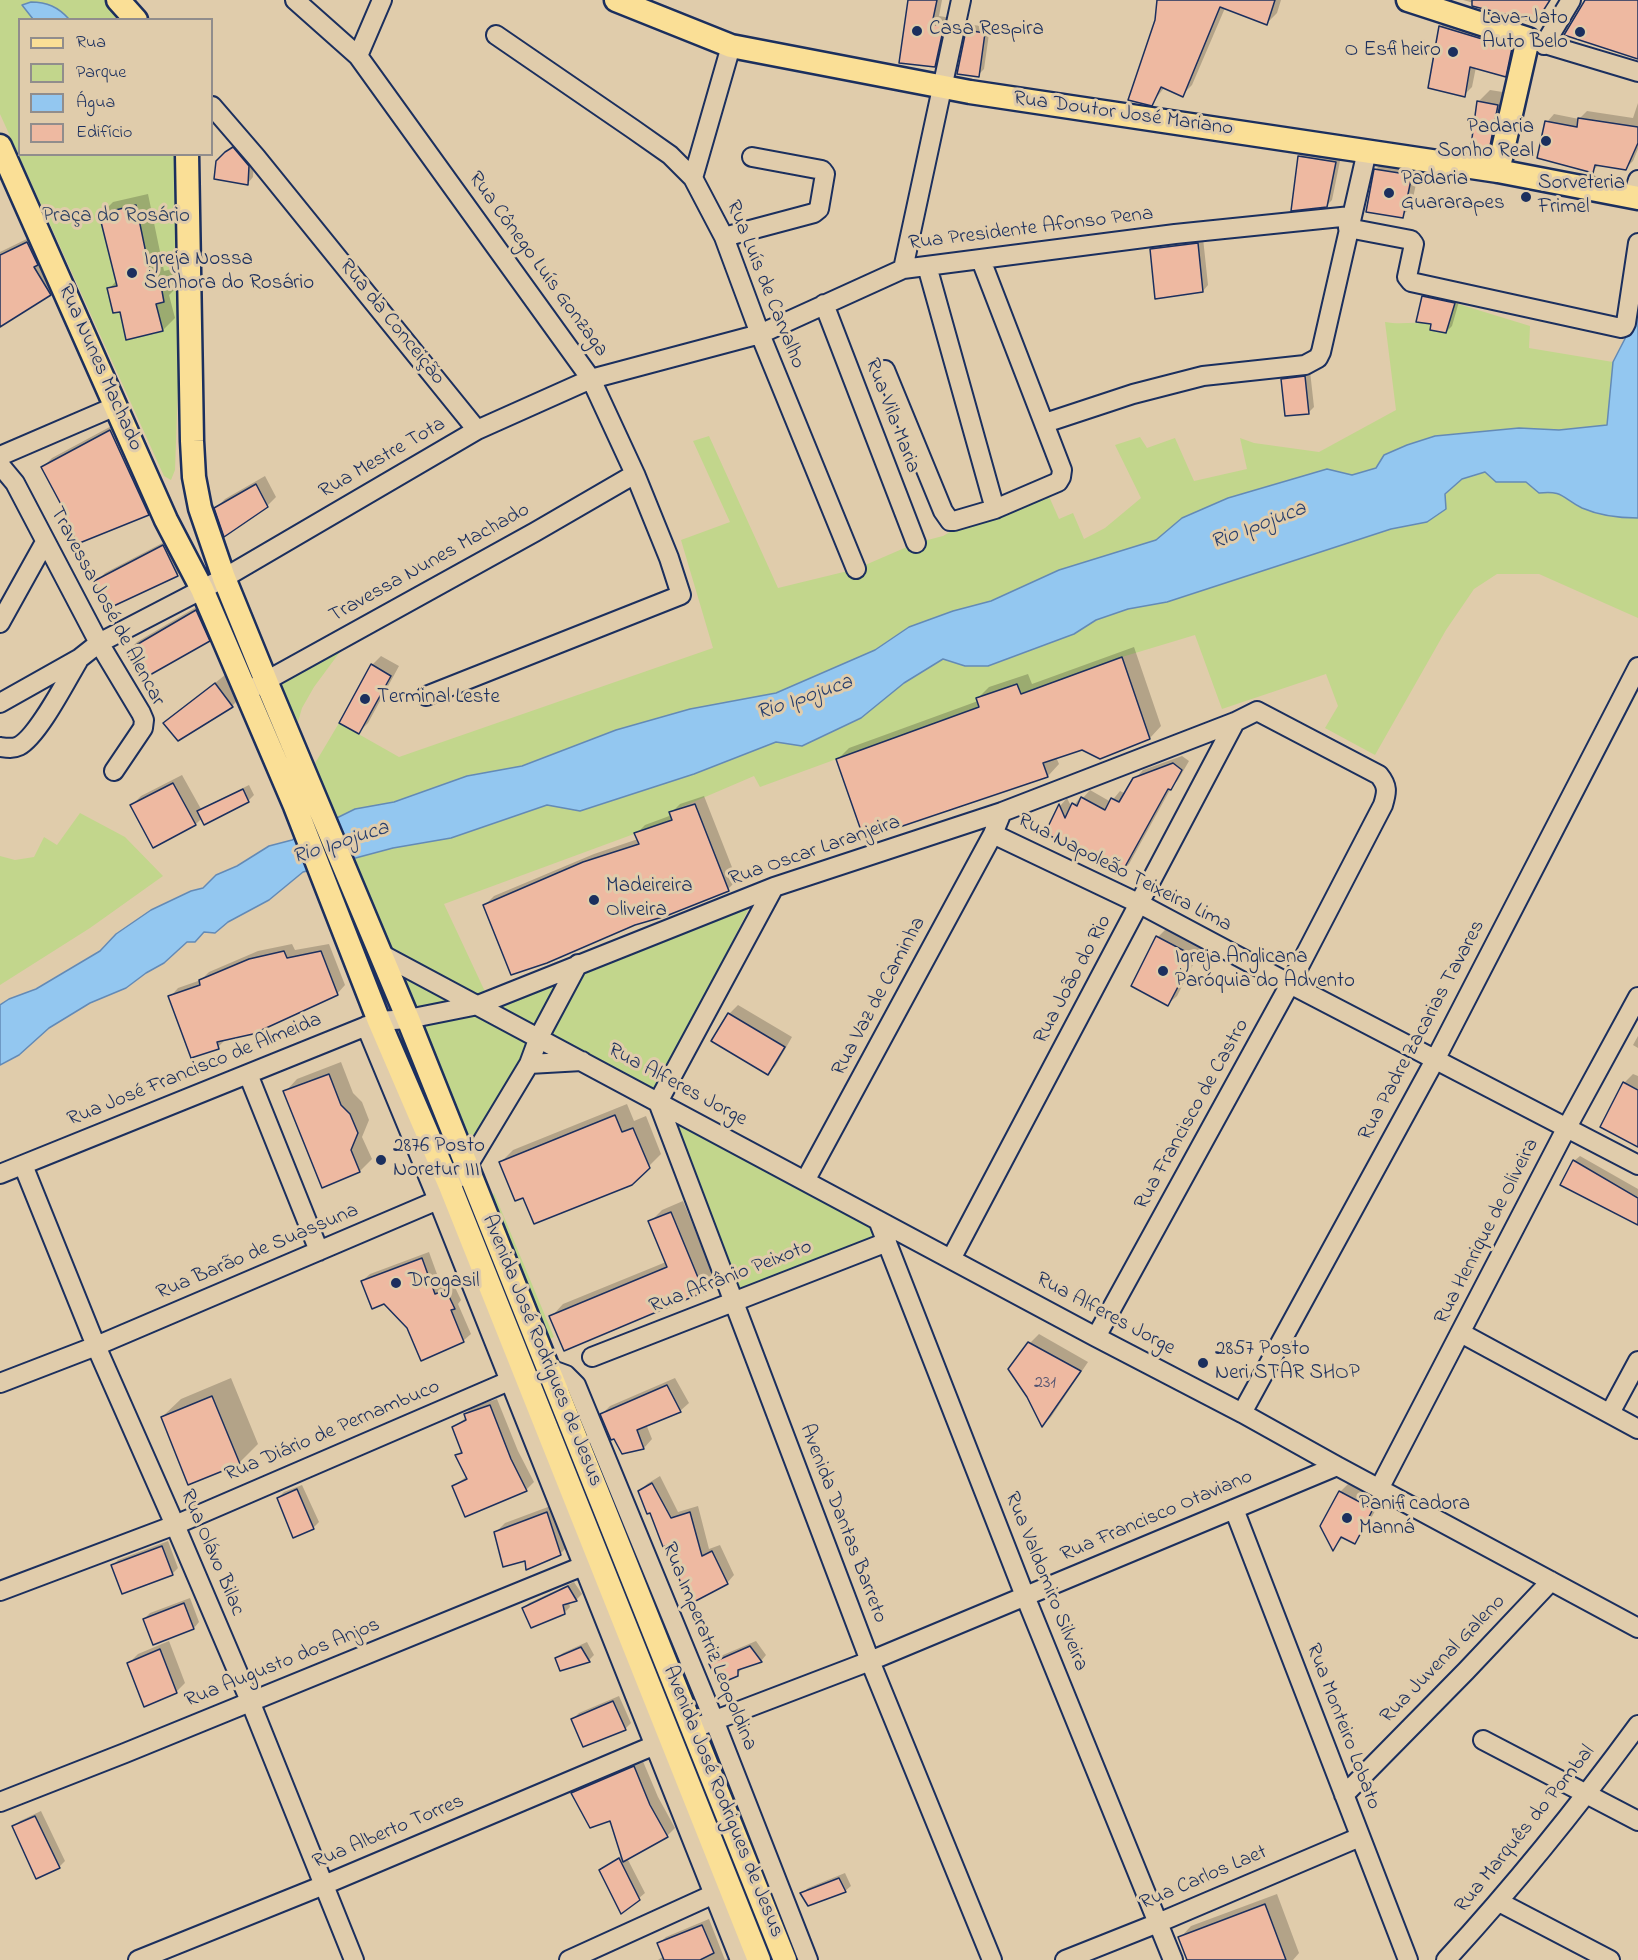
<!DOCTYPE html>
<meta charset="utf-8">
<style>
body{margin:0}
#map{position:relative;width:1638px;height:1960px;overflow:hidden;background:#e0ccab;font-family:"Indie Flower",sans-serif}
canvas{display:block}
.legend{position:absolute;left:18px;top:18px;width:195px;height:138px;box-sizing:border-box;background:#e0ccab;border:2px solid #918d8c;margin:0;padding:8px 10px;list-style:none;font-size:18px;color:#1b2f5e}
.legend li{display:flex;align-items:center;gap:12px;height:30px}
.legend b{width:30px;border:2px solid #918d8c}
</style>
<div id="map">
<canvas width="1638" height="1960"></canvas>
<ul class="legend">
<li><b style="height:8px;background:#fadf96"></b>Rua</li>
<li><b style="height:16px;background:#c2d68c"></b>Parque</li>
<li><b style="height:16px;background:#93c7f0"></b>Água</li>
<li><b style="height:16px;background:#eeb9a1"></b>Edifício</li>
</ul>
</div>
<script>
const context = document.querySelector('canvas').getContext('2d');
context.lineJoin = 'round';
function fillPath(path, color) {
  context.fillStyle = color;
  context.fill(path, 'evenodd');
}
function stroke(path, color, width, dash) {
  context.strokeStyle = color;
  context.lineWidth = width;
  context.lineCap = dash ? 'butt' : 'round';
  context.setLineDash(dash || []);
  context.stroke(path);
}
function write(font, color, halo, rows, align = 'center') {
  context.font = font + ' "Indie Flower",sans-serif';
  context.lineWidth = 6;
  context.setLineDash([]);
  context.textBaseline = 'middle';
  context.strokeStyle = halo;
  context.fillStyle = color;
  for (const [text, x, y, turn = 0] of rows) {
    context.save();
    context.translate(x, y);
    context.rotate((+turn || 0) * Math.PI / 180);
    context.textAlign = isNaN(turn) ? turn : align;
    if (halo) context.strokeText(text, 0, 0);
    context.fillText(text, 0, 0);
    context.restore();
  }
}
fillPath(new Path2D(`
 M0,0H105L124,19L20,20V154L180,155L181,302L175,470L171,480L164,476L0,114Z
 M1455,303L1530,326L1529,348L1613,362L1608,425L1559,430L1519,428L1435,436L1407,445L1384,455L1377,468L1352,475L1327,469L1228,498L1182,518L1157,540L1059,570L991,601L953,611L909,627L875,650L776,693L690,709L616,730L522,766L467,776L394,802L355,809L326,823L314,765L339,723L399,757L713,648L681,540L730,522L693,441L709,436L778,588L856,569L916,543L943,536L965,523L1047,492L1059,519L1073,513L1084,539L1105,528L1141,498L1115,445L1140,437L1147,448L1175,438L1194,481L1247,469L1240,438L1254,443L1319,452L1396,410L1385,322C1401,325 1415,321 1431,324L1430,330L1446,333Z
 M1486,472L1496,482H1526L1539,493C1563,490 1562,498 1582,508C1598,515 1620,518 1638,518V618L1539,574H1497L1474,589L1446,630L1375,755L1325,728L1338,706L1326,674L1222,709L1195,635L1122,657L1021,694L1017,684L976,698L979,707L760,787L754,776L670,812L672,820L444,904L488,998L478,1002L382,952L342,860L393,848L451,838L547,805L580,811L694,774L776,742L802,746L944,659L965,666H989L1074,634L1096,620L1128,609L1167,602L1391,529L1427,522L1445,495L1462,479Z
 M345,645L314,687L302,708L294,736L277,685Z
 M80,813L125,837L163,876L90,928L0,985V856L15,860L34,857L44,837L57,845Z
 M755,896L655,1096L543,1036L580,966Z
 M385,957L474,1005L409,1017Z
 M575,967L538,1035L482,1005Z
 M478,1007L536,1038L467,1163L415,1029Z
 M677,1119L871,1223L879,1238L736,1293L673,1124Z
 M494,1193L554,1337L542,1342L488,1208Z`), '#c2d68c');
const water = new Path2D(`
 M31,2C47,2 58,7 69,19H33L22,5Z
 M1638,279V518C1620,518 1598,515 1582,508C1562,498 1563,490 1539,493L1526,482H1496L1485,472L1462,479L1445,494L1446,509L1427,522L1391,529L1167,602L1128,609L1096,620L1074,634L988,666H965L943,659L904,683L861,718L802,746L776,742L694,774L580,811L547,805L451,838L393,848L303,872L269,900L228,922L215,933L204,932L195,942H187L164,963L146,973L126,988L90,1003L49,1028L19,1055L0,1065V1005L9,999L36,989L100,951L116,934L151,910L191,891L203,888L216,875L237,866L269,846L292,840L355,809L394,802L467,776L522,766L616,730L690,709L776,693L875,650L909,627L953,611L991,601L1059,570L1156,540L1182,518L1228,498L1327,469L1352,475L1376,468L1384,455L1407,445L1435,436L1519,428L1559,430L1607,425L1613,362L1631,327Z`);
fillPath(water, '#93c7f0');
stroke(water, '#638ab6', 1.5);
fillPath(new Path2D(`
 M910,0H942L939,16L951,18L943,57L934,66Z
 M1159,0H1281L1277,13L1267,23L1225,8L1192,85L1182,95L1165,87L1151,104Z
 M1463,0H1551L1536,20Z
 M1448,19L1519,40L1513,67L1505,75L1476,67L1472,87L1464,95L1440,27Z
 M973,25L990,27L984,69L978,75L968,30Z
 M1490,90L1509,93L1498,141L1485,154L1478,102Z
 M1638,103V149L1633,161L1625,169L1600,164L1592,171L1547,122L1554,114L1579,119L1587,111L1633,118Z
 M239,143L254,160L253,177L248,183L217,162L232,146Z
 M1305,151L1341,156L1332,200L1326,206L1292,209L1300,156Z
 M1385,160L1420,166L1411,207L1402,216L1368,210L1376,169Z
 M148,194L164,271L172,269L176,288L169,295L175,318L163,330L121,310L109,289L117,280L101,214L113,202Z
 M37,234L59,285L51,294L0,325V252Z
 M1203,238L1208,285L1203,291L1152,249L1157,243Z
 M1429,291L1460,298L1452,326L1446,332L1433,323L1423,297Z
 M1310,371L1314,407L1308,413L1283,379L1289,374Z
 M119,422L157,505L148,514L65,509L43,467L52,458Z
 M265,476L276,497L267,506L216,508L225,499Z
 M172,538L186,566L177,575L96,582L105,573Z
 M205,602L218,631L209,640L128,651L137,642Z
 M1134,647L1161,726L1150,738L1082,748L1056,757L1059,764L1048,776L838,759L849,748L978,701L977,699L989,687L1028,674L1032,684Z
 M381,656L399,666L368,723L359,732L372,665Z
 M225,675L241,697L232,706L165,723Z
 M1182,756L1189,761L1178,780L1171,788L1129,864L1121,872L1047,832L1061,805L1067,798L1072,808L1081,796L1083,798L1090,790L1111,802L1120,791L1126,794L1135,779L1143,770Z
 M182,775L201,809L249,785L254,795L248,801L202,818L196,824L153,846L132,805L141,796Z
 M704,796L737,880L728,889L485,905L494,896L594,854L638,839L636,834L645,825L672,815L671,813L680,804Z
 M1167,928L1202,947L1177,996L1168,1004L1133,985L1158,937Z
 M292,944L295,950L329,944L345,985L337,994L226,1039L218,1047L170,997L178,988L201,980L209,972L258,951Z
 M738,1005L792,1037L776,1065L768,1074L729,1014Z
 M1638,1036V1048L1633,1045Z
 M341,1062L353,1093L362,1102L369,1120L362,1137L372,1159L360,1171L285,1092L297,1079Z
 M1633,1074L1638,1076V1146L1624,1083Z
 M627,1104L634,1121L646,1116L661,1154L631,1184L524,1196L501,1162L513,1150Z
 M1580,1156L1638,1189V1223L1574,1161Z
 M683,1201L715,1279L703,1291L551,1317L563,1304L666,1262L650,1222L662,1210Z
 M429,1252L442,1288L453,1283L461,1300L458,1304L471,1334L463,1341L408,1327L362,1281L370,1274Z
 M1039,1334L1088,1362L1051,1417L1043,1425L1030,1343Z
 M231,1378L258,1444L239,1463L162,1417L181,1399Z
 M675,1378L689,1403L680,1411L646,1424L652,1439L644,1448L623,1452L602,1414L610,1406Z
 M497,1399L518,1451L534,1482L526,1490L466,1515L454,1486L467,1476L457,1456L462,1450L453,1428L467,1417L465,1414L473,1407Z
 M660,1476L678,1512L698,1506L709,1549L720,1545L734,1575L727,1583L669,1543L640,1491L647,1484Z
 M1349,1483L1381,1500L1363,1533L1355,1542L1344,1536L1334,1548L1340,1492Z
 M302,1485L319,1522L313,1528L278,1498L284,1492Z
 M556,1504L569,1545L560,1554L526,1559L496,1532L505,1523Z
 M168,1541L178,1568L172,1574L113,1565L118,1560Z
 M574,1582L582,1594L576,1600L569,1602L570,1607L564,1613L524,1608L529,1603Z
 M190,1598L199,1622L194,1628L144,1619L150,1613Z
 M169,1641L185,1683L176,1692L129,1663L138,1654Z
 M756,1641L766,1655L761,1661L743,1667L737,1675L711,1664L716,1658Z
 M587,1642L594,1655L589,1660L557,1658L563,1653Z
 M619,1696L631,1723L625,1729L573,1719L579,1713Z
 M642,1759L658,1797L675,1828L667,1836L627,1858L645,1893L639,1898L601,1871L622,1855L611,1820L573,1793L581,1785Z
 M41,1811L65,1861L59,1867L14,1826L20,1821Z
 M845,1873L851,1886L845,1891L802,1893L808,1888Z
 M1277,1894L1299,1953L1293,1960H1188L1180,1938L1191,1926Z
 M709,1919L725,1960L729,1958V1960H658L664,1956L659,1943L666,1937Z`), '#0003');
const building = new Path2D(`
 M908,0H937L932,24L944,26L935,67L899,63Z
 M1157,0H1275L1267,25L1220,7L1183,97L1161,87L1152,106L1128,100L1155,20Z
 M1472,0H1550L1536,22L1472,6Z
 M1585,0H1638V59L1564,35Z
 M1439,26L1512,48L1506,77L1470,67L1465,97L1428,88Z
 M966,30L985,33L979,77L957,74Z
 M1477,101L1498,105L1489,151L1486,155L1470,153Z
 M1578,118L1638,127V143L1626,170L1595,165L1593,173L1537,158L1545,121L1577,127Z
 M233,147L249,166L248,185L214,179L216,161L225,152Z
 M1298,156L1336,162L1327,207L1291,211Z
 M1374,169L1412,175L1403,218L1366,212Z
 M136,205L152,282L160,280L164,302L156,304L163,331L126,340L120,312L113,313L107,288L117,286L99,214Z
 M27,242L38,265L34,267L51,295L0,327V255Z
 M1198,243L1203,292L1155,299L1150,249Z
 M1422,296L1455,303L1446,333L1430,330L1431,324L1416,322Z
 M1305,376L1309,414L1285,416L1281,379Z
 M110,430L149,515L77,544L64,510L41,467Z
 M256,484L268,507L224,537L214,508Z
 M163,545L178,576L105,610L94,581Z
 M196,610L210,641L141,680L126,651Z
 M1122,657L1150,739L1100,759L1082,750L1043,763L1048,777L864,839L836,759L979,707L976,698L1017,684L1021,694Z
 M371,664L391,676L359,734L339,723Z
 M215,683L233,707L178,741L163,723Z
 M1173,763L1182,770L1171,790L1168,789L1121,874L1045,833L1059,804L1065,818L1072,803L1077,806L1081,797L1105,810L1111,798L1119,802L1133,778Z
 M173,783L196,825L153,848L130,805Z
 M243,789L249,802L204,825L197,811Z
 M695,804L729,891L666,916L635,925L547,963L511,975L483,905L583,862L639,844L634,833L672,820L669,812Z
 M1156,936L1194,956L1168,1006L1131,986Z
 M284,951L287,958L321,951L338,995L253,1034L217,1042L219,1049L191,1058L168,996L200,985L199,980L249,959Z
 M728,1013L785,1047L768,1075L711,1041Z
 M329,1074L341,1105L350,1114L358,1133L351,1150L360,1172L322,1188L283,1091Z
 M1623,1082L1638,1090V1147L1600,1127Z
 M615,1115L622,1132L633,1128L650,1168L632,1185L534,1224L523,1198L515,1201L499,1162Z
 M1573,1160L1638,1198V1225L1560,1185Z
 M671,1212L704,1292L564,1351L549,1316L667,1267L648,1221Z
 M422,1258L435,1294L446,1290L455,1309L451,1310L464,1342L421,1361L407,1328L384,1304L372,1309L361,1281Z
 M1028,1342L1081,1371L1042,1427L1027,1397L1008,1369Z
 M667,1385L681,1412L637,1430L644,1449L622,1454L614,1439L611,1440L600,1414Z
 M212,1396L240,1464L188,1485L161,1417Z
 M490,1405L511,1459L527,1491L465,1517L452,1486L467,1479L455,1455L462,1453L452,1427L466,1420L464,1414Z
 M652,1483L671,1518L690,1512L702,1556L712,1551L728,1584L688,1605L668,1545L663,1547L650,1513L647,1514L638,1491Z
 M297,1489L314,1529L293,1538L277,1498Z
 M1339,1491L1373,1509L1355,1544L1341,1537L1333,1551L1320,1526Z
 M547,1512L561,1555L526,1570L525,1561L503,1567L494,1532Z
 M162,1546L173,1575L122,1594L111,1565Z
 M568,1586L577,1601L563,1605L565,1614L531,1628L522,1608Z
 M184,1603L194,1629L153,1645L143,1619Z
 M750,1646L762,1662L738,1670V1676L719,1684L709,1664Z
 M581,1647L590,1662L560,1671L555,1658Z
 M160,1649L177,1693L144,1707L127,1663Z
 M613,1701L626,1730L583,1747L571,1719Z
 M634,1766L650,1805L668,1837L623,1862L610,1821L590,1828L571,1793Z
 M35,1816L60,1868L36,1879L12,1826Z
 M619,1858L640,1900L621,1914L599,1870Z
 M839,1878L846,1892L808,1906L800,1893Z
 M1265,1904L1286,1960H1187L1178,1937Z
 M702,1925L714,1953L700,1960H664L657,1943Z`);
fillPath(building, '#eeb9a1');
stroke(building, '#1b2f5e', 1.5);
const minor = new Path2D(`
 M295,0L358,56L591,379L635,474L669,558L681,595L426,696
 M496,35L633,129L670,155L693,178L724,237L760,334L856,569
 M1528,39L1638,72
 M1544,45L1571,0
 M358,56L382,0
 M212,106L256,157L477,430
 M693,178L731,46
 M1633,196L1638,180
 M1348,228L1411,240L1414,244L1407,277L1411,282L1621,328L1624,327L1626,323L1638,243
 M724,237L814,213L819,209L825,174L822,170L752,157
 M927,266L995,509
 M903,269L961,0
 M824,304L916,543
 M885,370L943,511L950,521H954L995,509L1058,482L1061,477L1062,470L981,260
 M1045,423L1133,394L1203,376L1305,365L1318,358L1321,352L1367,151
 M0,456L116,406
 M0,465L15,483L99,643L141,713L144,720L143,728L114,771
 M0,623L45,542
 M255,687L535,532L635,474
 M0,703L80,658L99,643L224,578L477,430L591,379L760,334L903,269L1175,234L1351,216
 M0,747C7,748 13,749 19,746C38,736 66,681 78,661
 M1002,812L993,834L1140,904L1290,984L1638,1165
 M774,887L658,1102L870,1661L992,1960
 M381,954L1096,1337L1242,1413L1337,1466L1638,1628
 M366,1026L438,1200L740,1960
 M529,1064L582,1061
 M248,1074L319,1251
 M23,1165L96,1346L175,1525L250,1701L354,1960
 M0,1174L379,1021L408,1019L478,1005L774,887L1002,812L1235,722L1257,711L1379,775C1388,786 1387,792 1383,805L1290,984L1096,1337
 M805,1181L993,834
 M878,1220L1025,1596L1173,1960
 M951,1259L1235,722
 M1461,1333L1638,1429
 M592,1357L887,1242
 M547,1368L566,1375L576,1385L714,1720L808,1960
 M0,1383L96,1346L438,1200L467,1167L529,1064L539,1037L578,964
 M1242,1413L1435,1060L1638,667
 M1610,1413L1638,1361
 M1379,1489L1566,1129L1638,997
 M1234,1509L1408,1960
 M0,1591L175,1525L509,1381
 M692,1729L870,1661L1337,1466
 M1483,1740L1638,1821
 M1344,1795L1466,1671L1551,1581
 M0,1802L125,1753L583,1566
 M1499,1902L1610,1960
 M138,1960L324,1885L655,1745
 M569,1960L714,1894
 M1065,1960L1158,1923L1360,1837
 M1446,1960C1515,1885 1578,1807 1638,1725`);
const major = new Path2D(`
 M118,0L136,20
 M616,0L731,46L970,92L1498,171L1638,198
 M1408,0L1528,39L1498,171
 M0,146L166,520L202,589L295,806L379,1021L450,1186L759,1960
 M187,154L192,441L194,477L200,508L224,578L266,681L408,1019L785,1960`);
stroke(minor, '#1b2f5e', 22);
stroke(major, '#1b2f5e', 27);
stroke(minor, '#e0ccab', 18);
stroke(major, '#fadf96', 22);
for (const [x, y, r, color] of [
 [917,31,6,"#1b2f5e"],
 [1580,32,6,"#1b2f5e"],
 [1453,52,6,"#1b2f5e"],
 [1546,141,6,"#1b2f5e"],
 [1389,193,6,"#1b2f5e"],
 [1526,197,6,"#1b2f5e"],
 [132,273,6,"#1b2f5e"],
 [365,699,6,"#1b2f5e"],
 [594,900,6,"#1b2f5e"],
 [1163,971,6,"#1b2f5e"],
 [381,1160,6,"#1b2f5e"],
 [396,1283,6,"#1b2f5e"],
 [1203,1363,6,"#1b2f5e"],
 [1347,1518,6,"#1b2f5e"]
]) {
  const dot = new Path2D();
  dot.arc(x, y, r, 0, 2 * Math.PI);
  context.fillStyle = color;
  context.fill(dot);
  stroke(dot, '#e0ccab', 2);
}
write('18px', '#50526f', null, [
 ["231",1045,1384]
]);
write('21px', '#1b2f5e', '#e0ccab', [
 ["Lava-Jato",1568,20,"right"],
 ["Auto Belo",1568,44,"right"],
 ["Casa Respira",929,31],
 ["O Esfiheiro",1441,52,"right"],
 ["Padaria",1534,129,"right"],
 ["Sonho Real",1534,153,"right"],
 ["Padaria",1401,181],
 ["Guararapes",1401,205],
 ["Sorveteria",1538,185],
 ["Frimel",1538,209],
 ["Igreja Nossa",144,261],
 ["Senhora do Rosário",144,285],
 ["Terminal Leste",377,699],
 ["Madeireira",606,888],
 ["Oliveira",606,912],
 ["Igreja Anglicana",1175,959],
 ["Paróquia do Advento",1175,983],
 ["2876 Posto",393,1148],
 ["Noretur III",393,1172],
 ["Drogasil",408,1283],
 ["2857 Posto",1215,1351],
 ["Neri STAR SHOP",1215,1375],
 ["Panificadora",1359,1506],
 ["Manná",1359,1530]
], 'left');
write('21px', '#1b2f5e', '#e0ccab', [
 ["Rua Doutor José Mariano",1123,115,8],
 ["Rua Presidente Afonso Pena",1031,230,-7],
 ["Rua Cônego Luís Gonzaga",537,265,54],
 ["Rua Luís de Carvalho",764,285,68],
 ["Rua da Conceição",391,323,51],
 ["Rua Nunes Machado",99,368,66],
 ["Rua Vila Maria",891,416,69],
 ["Rua Mestre Tota",383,459,-30],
 ["Travessa Nunes Machado",430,564,-29],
 ["Travessa José de Alencar",106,607,62],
 ["Rua Oscar Laranjeira",815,852,-19],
 ["Rua Napoleão Teixeira Lima",1124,874,27],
 ["Rua João do Rio",1074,980,-62],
 ["Rua Vaz de Caminha",880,997,-62],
 ["Rua Padre Zacarias Tavares",1423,1031,-62],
 ["Rua José Francisco de Almeida",195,1071,-22],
 ["Rua Alferes Jorge",677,1086,28],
 ["Rua Francisco de Castro",1193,1115,-61],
 ["Rua Henrique de Oliveira",1488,1232,-63],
 ["Rua Barão de Suassuna",258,1253,-23],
 ["Rua Afrânio Peixoto",731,1278,-21],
 ["Rua Alferes Jorge",1105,1315,28],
 ["Avenida José Rodrigues de Jesus",541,1351,68],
 ["Rua Diário de Pernambuco",333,1432,-23],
 ["Rua Francisco Otaviano",1157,1517,-23],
 ["Avenida Dantas Barreto",842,1524,69],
 ["Rua Olávo Bilac",211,1553,67],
 ["Rua Valdomiro Silveira",1045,1582,68],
 ["Rua Imperatriz Leopoldina",708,1647,68],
 ["Rua Juvenal Galeno",1444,1660,-46],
 ["Rua Augusto dos Anjos",283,1664,-22],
 ["Rua Monteiro Lobato",1342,1727,69],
 ["Avenida José Rodrigues de Jesus",722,1802,68],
 ["Rua Marquês do Pombal",1526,1830,-51],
 ["Rua Alberto Torres",389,1833,-23],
 ["Rua Carlos Laet",1204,1879,-23]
]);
write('21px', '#2c4063', '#e0ccab', [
 ["Praça do Rosário",116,218]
]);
write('italic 22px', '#273e6d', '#e0ccab', [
 ["Rio Ipojuca",1259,527,-21],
 ["Rio Ipojuca",805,699,-19],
 ["Rio Ipojuca",341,844,-18]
]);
</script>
